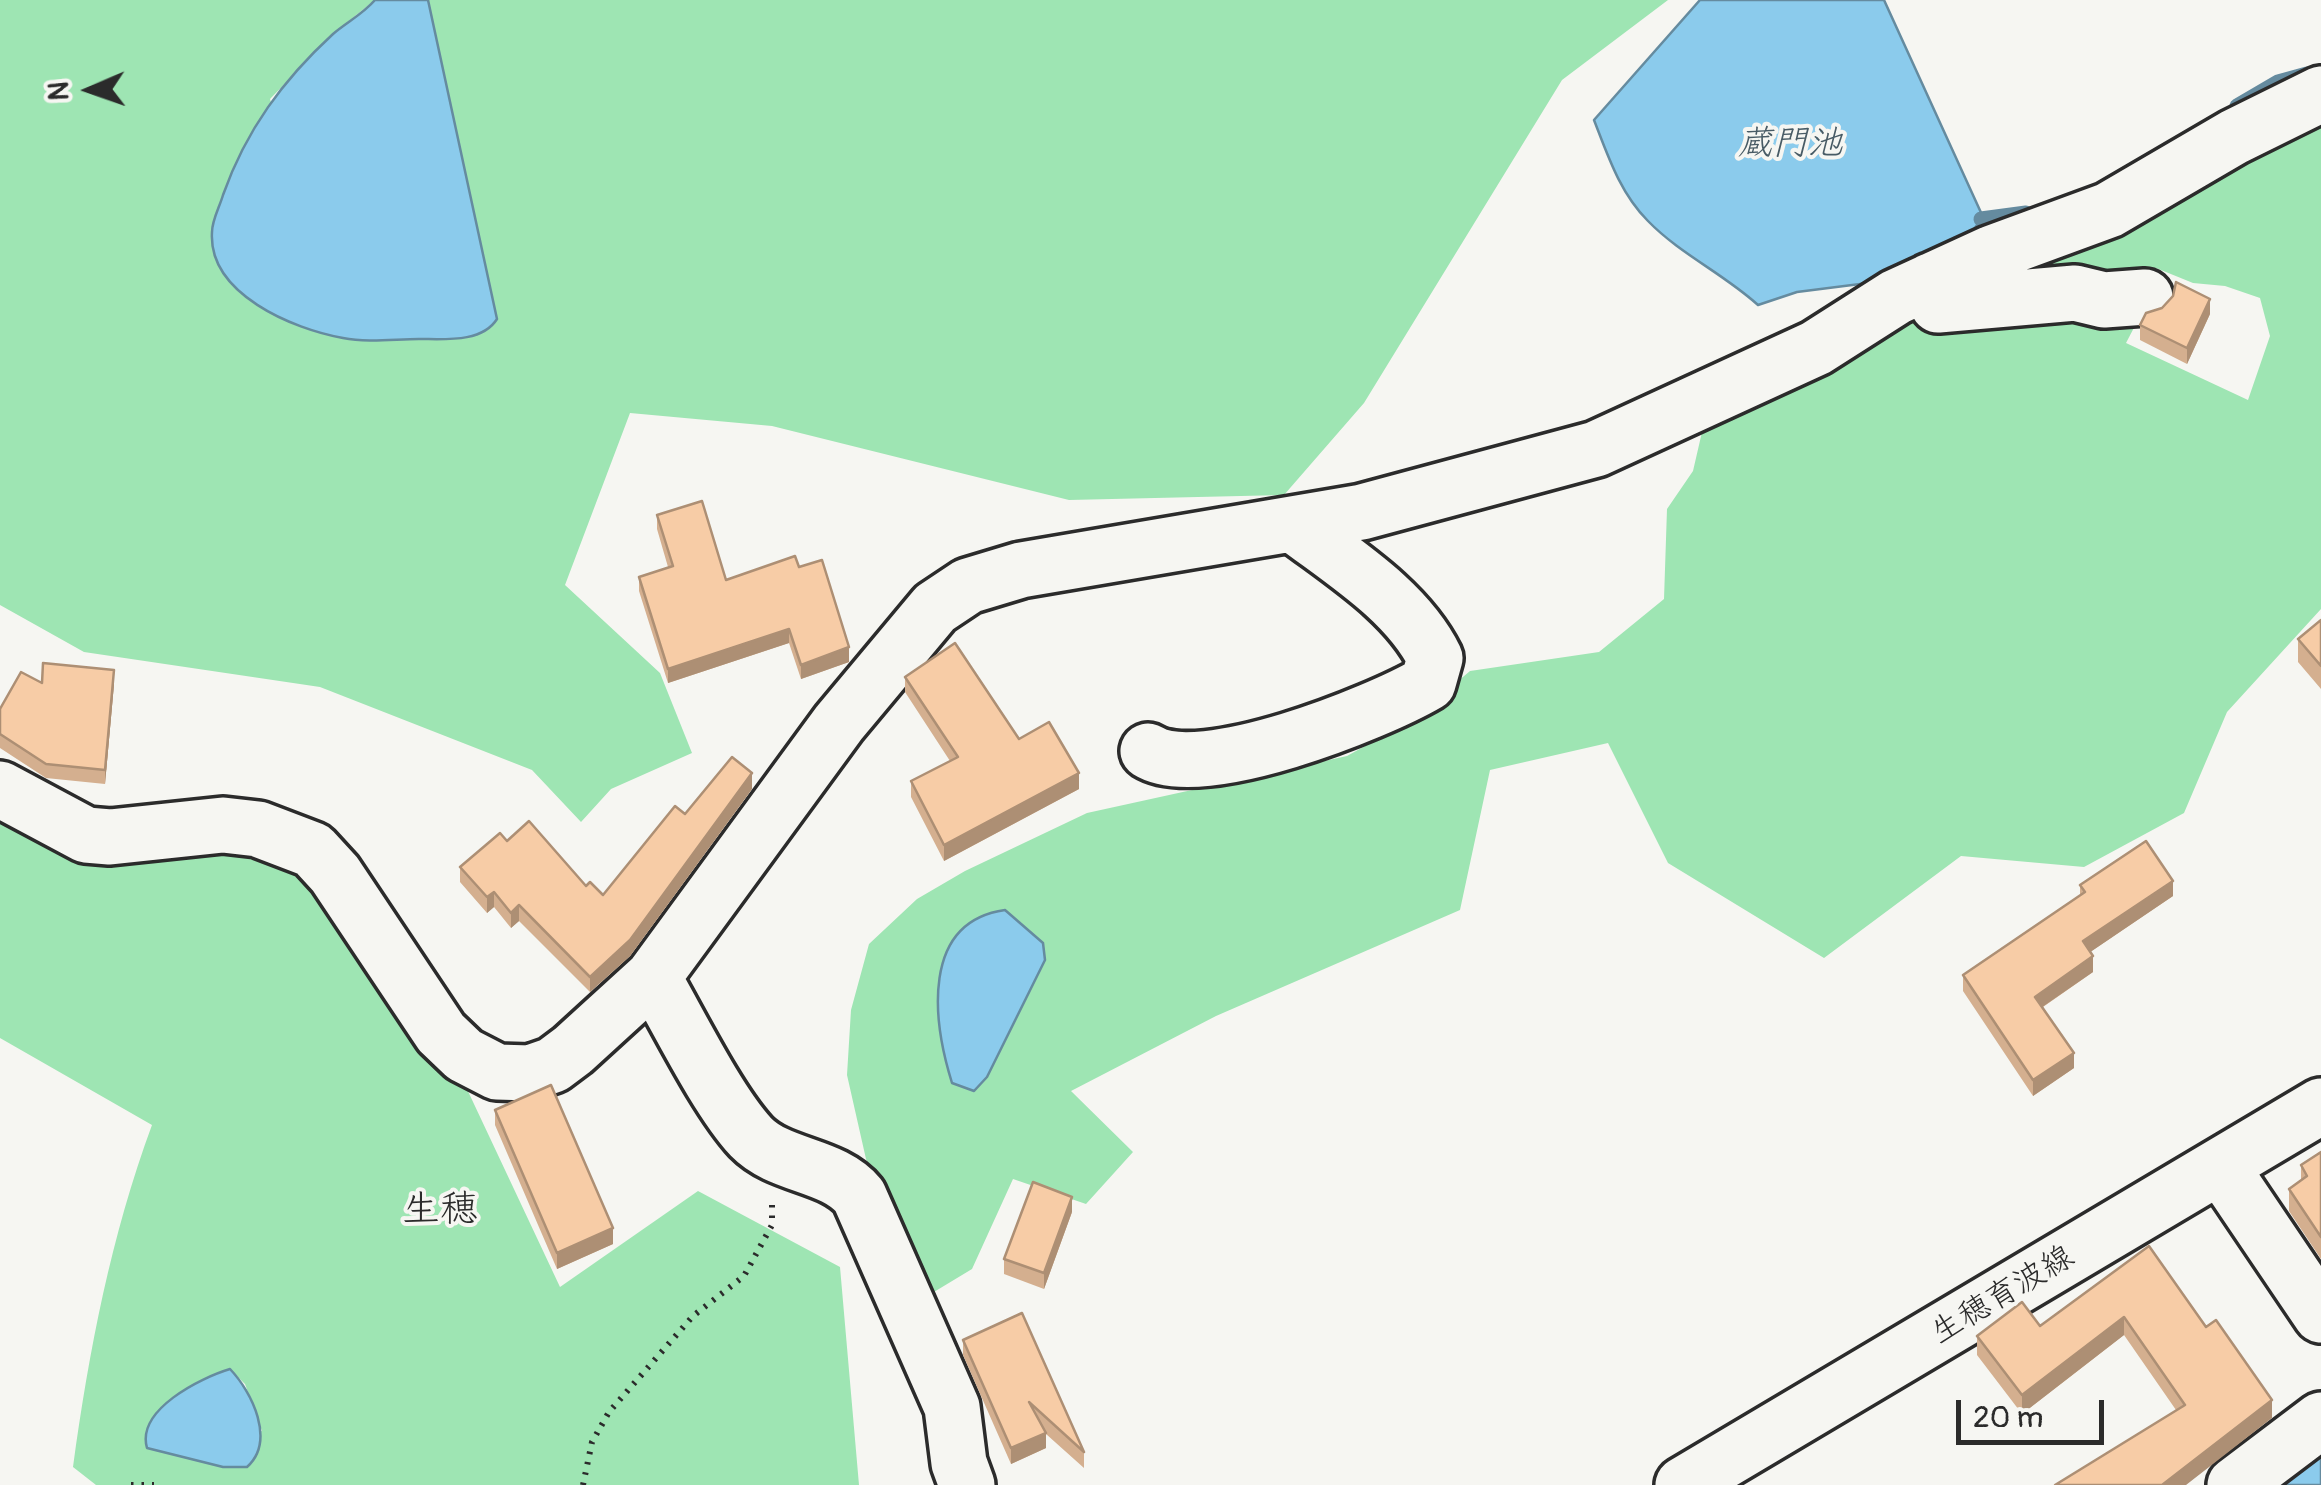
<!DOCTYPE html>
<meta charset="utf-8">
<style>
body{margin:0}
#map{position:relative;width:2321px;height:1485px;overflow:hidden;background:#f6f6f2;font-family:Pangolin,sans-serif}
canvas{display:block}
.north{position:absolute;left:40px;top:40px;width:100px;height:100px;-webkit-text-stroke:8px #f6f6f2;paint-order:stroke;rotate:268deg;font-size:28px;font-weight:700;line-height:40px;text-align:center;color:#2b2b2b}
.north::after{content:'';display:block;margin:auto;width:35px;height:45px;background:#2b2b2b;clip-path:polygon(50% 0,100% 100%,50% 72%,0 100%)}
.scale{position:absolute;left:1956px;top:1400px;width:148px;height:45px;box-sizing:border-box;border:5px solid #2b2b2b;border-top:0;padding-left:12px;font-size:30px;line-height:35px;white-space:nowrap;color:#2b2b2b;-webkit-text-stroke:8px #f6f6f2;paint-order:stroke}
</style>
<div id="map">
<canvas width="2321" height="1485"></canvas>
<div class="north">N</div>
<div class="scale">20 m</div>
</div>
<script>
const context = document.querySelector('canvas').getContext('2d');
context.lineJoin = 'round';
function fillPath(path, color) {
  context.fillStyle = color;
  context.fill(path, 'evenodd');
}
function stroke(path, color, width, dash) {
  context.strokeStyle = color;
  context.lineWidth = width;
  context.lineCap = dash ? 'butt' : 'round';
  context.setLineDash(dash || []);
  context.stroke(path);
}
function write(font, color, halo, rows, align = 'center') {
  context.font = font + ' Pangolin,"Klee One",sans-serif';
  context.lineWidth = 8;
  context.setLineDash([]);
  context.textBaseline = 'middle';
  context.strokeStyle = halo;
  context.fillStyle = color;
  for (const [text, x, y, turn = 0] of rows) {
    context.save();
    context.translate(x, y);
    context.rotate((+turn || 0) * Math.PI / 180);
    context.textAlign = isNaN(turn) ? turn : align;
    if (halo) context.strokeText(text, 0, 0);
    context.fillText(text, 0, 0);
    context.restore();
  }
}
fillPath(new Path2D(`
 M0,0H375L335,32L270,99L344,338H461L496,319L428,0H1668L1562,80L1364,403L1284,495L1069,500L772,426L630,413L565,585L660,673L692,753L611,789L581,822L532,770L320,687L84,652L0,605Z
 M2321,120V609L2227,712L2184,813L2084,867L1961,856L1824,958L1668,863L1608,743L1490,770L1460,910L1216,1016L1071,1091L1133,1152L1086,1204L1013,1179L972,1269L924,1298L866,1159L847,1075L851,1010L869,944L917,899L965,871L1087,813L1347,756L1412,720L1470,671L1599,652L1664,599L1667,509L1693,471L1705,419L1916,307L2138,320L2126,343L2248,400L2270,336L2260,298L2225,286L2193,283L2156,268L2097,282L2009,274Z
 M0,813L201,849L290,858L466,1087L560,1287L698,1191L840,1267L859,1485H96L73,1467C89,1350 111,1236 152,1125L0,1038ZM230,1369L245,1384L262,1431L147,1449L169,1401Z`), '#9ee5b3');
const water = new Path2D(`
 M375,0H428L497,319C482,343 444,339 419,339C395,339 368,343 343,338C293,329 208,294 212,232C212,220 220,206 223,195C246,130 283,80 333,34C347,22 363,14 375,0Z
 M1700,0H1884L1983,217L1969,236L1868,283L1797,292L1758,305C1724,274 1680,254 1648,221C1620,193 1608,156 1594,120Z
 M1005,910L1043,943L1045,960L987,1077L974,1091L952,1083C933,1022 920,922 1005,910Z
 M230,1369C252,1392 276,1441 247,1467H223L147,1448C136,1410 200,1378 230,1369Z
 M2321,1451V1485H2283Z`);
fillPath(water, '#8bcbec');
stroke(water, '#658b9f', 2.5);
stroke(new Path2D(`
 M2237,106L2278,82L2307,74
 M1981,219L2026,213`), '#658b9f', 15);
const minor = new Path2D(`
 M1930,281L1938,305L2075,293L2104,300L2145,297
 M1148,751C1200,784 1377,713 1428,683L1435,658C1407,601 1343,562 1293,524
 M0,789L86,835L110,837L223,825L258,829L313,850L335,874L441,1033L464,1055L497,1072L530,1073L553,1065L573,1050L653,977L839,723L935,608L968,586L1021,570L1362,512L1596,449L1816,348L1896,297L1992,253L2109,210L2234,137L2321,94
 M653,977C679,1022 717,1100 751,1137C780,1167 833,1164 859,1196L952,1407L959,1463L967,1485
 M2221,1167L2321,1315
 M2235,1485L2321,1420`);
const major = new Path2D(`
 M1683,1485L2321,1106`);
stroke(minor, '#2b2b2b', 62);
stroke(major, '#2b2b2b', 62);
stroke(new Path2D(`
 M131,1485H154
 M583,1485L592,1442L609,1412L693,1316L744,1276L772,1225V1205`), '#2b2b2b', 6, [2.5, 8]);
stroke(minor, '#f6f6f2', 55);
stroke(major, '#f6f6f2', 55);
fillPath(new Path2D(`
 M2210,314L2187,364L2140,340V325Z
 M657,515L726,580L799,567L849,662L801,679L789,643L668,683L639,591V577L668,567L657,529Z
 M2321,620V689L2298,662V639Z
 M905,677L1019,739L1079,789L944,861L911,797V781L950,761L905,692Z
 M42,683L114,684L105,784L46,778L0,748V709Z
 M752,789L630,956L590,992L519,921L511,928L494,907L487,913L460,882V867L507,841L603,895Z
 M2080,885L2173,896L2090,952L2093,972L2043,1007L2074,1068L2033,1096L1963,991V975L2080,895Z
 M495,1110L613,1244L557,1269L495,1125Z
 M2321,1152V1259L2289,1211V1189L2301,1181V1165Z
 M1072,1212L1044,1289L1004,1274V1259Z
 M2149,1246L2272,1418L2176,1410L2124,1335L2022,1414L1977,1355V1336L2040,1326Z
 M963,1340L1084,1452V1468L1046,1434V1448L1011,1464L963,1355Z`), '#d4af8f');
fillPath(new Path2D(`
 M2210,299V314L2187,364V348Z
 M789,629V643L668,683V669Z
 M849,647V662L801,679V665Z
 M114,670V684L105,784V770Z
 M752,773V789L630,956L590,992V977Z
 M1079,773V789L944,861V845Z
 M2173,881V896L2083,957V941Z
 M494,892V907L487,913V897Z
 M519,905V921L511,928V913Z
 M2093,956V972L2035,1012V997Z
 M2074,1053V1068L2033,1096V1080Z
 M1072,1197V1212L1044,1289V1273Z
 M613,1228V1244L557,1269V1253Z
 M2124,1317V1335L2022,1414V1395Z
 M2272,1400V1418L2186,1485H2162Z
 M1046,1433V1448L1011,1464V1448Z`), '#ad8f74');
const building = new Path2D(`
 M2176,282L2210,299L2187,348L2140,325L2146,313L2162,308L2173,296Z
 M702,501L726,580L795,556L799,567L822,560L849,647L801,665L789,629L668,669L639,577L673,566L657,515Z
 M2321,620V666L2298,639Z
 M955,643L1019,739L1049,722L1079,773L944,845L911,781L958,757L905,677Z
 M43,663L114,670L105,770L46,764L0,734V709L21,672L42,683Z
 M732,757L752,773L630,940L590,977L519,905L511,913L494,892L487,897L460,867L500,833L507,841L529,821L586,886L590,882L603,895L675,806L685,814Z
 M2146,841L2173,881L2083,941L2093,956L2035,997L2074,1053L2033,1080L1963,975L2085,892L2080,885Z
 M551,1085L613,1228L557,1253L495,1110Z
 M2321,1152V1237L2289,1189L2307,1176L2301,1165Z
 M1033,1182L1072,1197L1044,1273L1004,1259Z
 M2149,1246L2206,1327L2216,1320L2272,1400L2162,1485H2055L2185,1405L2124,1317L2022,1395L1977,1336L2022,1302L2040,1326Z
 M1022,1313L1084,1452L1029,1402L1046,1433L1011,1448L963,1340Z`);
fillPath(building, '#f7cca6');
stroke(building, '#ad8f74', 2.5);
write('32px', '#2b2b2b', '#f6f6f2', [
 ["生穂育波線",2003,1296,-31]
]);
write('italic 35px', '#485b65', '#f6f6f2', [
 ["蔵門池",1790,145]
]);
write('38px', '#2b2b2b', '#f6f6f2', [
 ["生穂",440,1211]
]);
</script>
